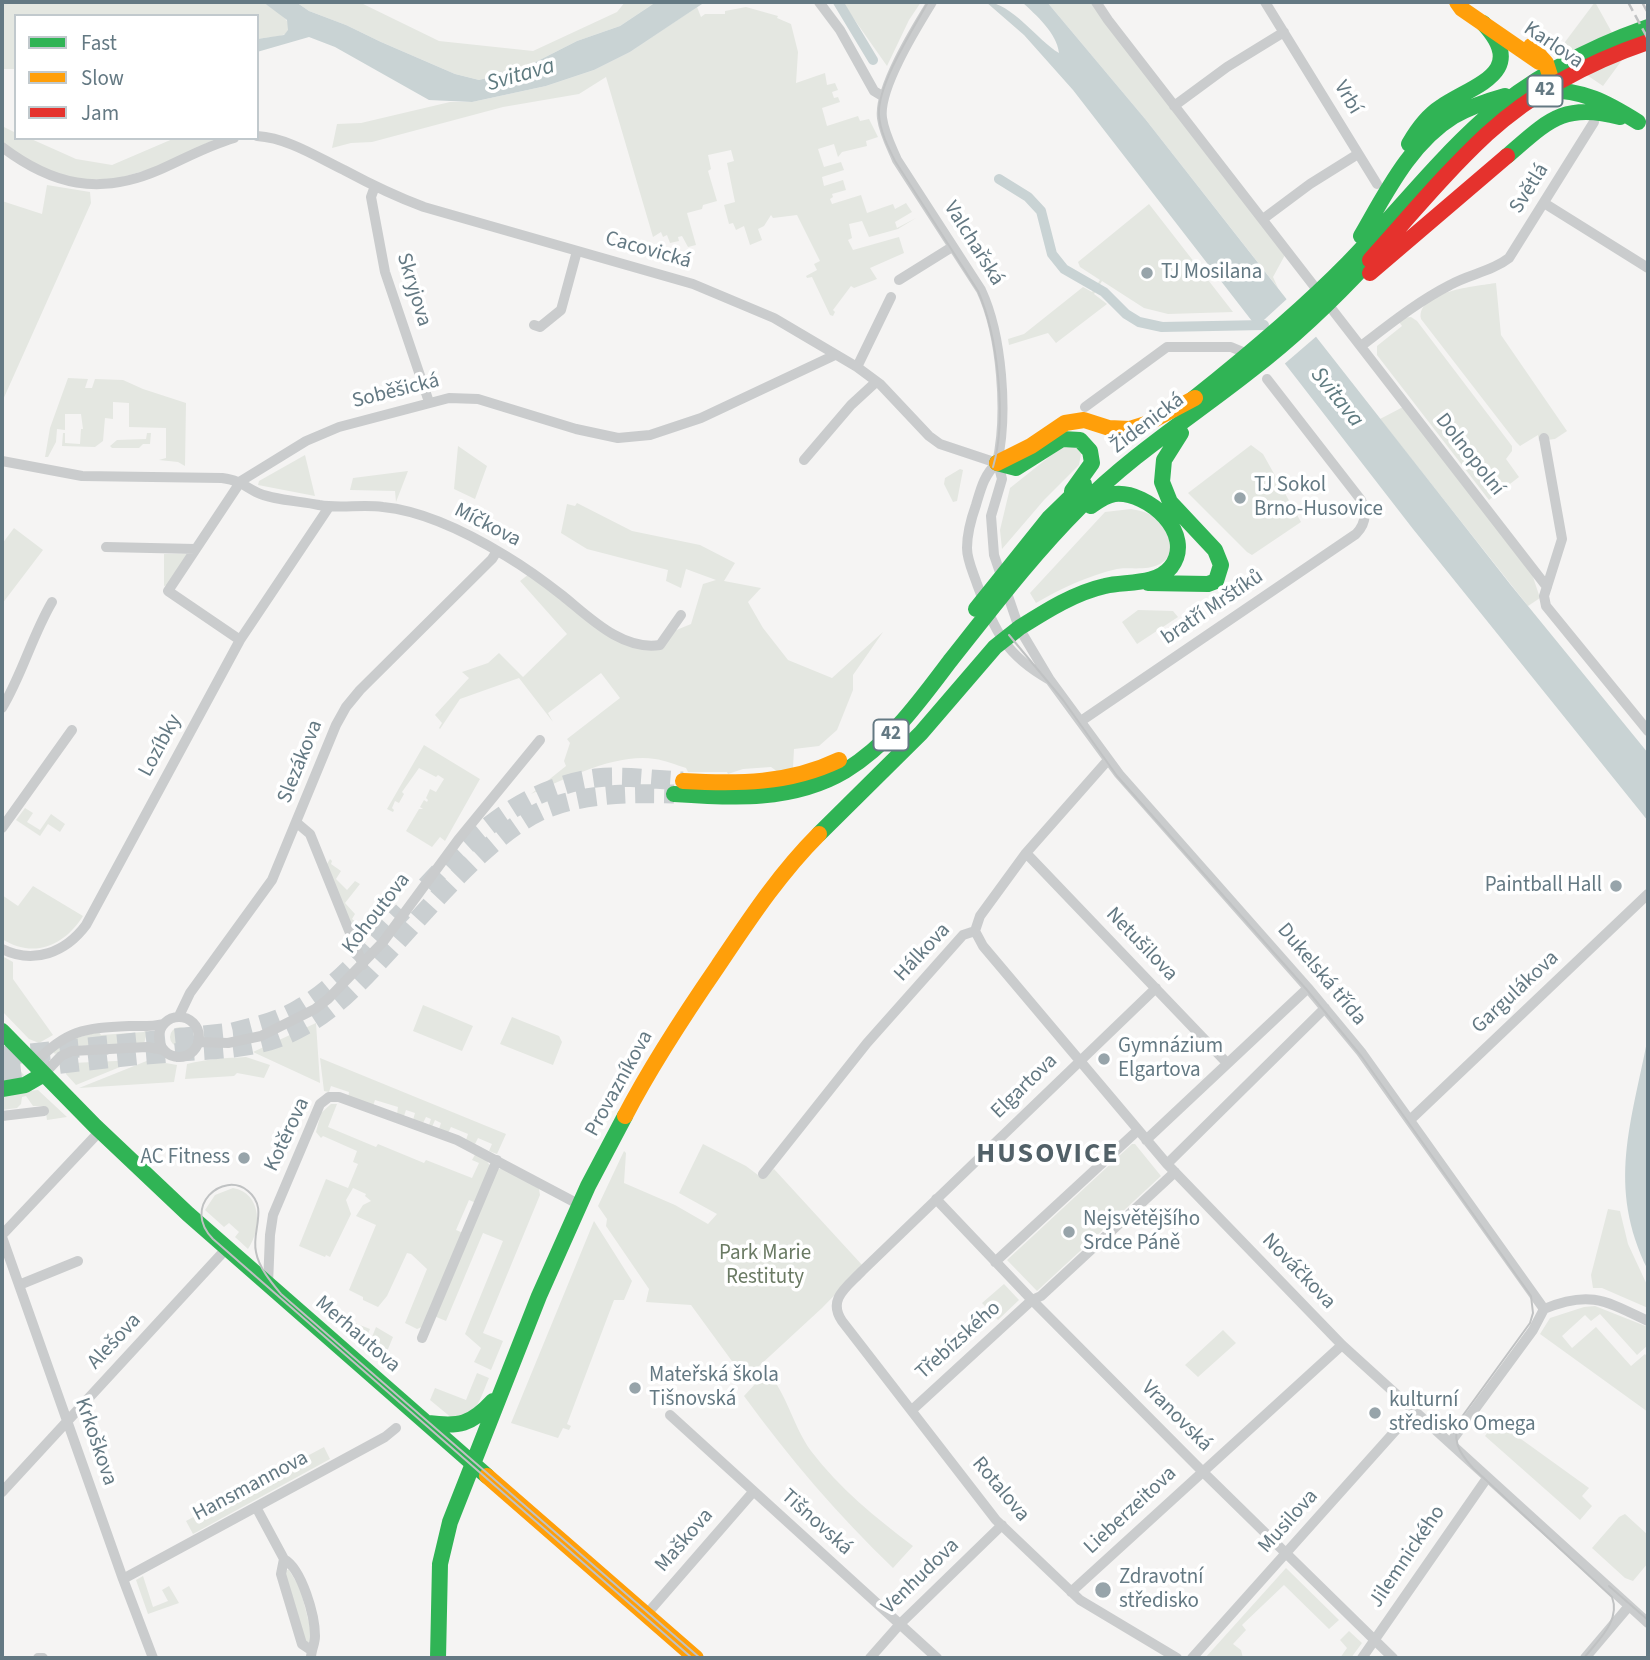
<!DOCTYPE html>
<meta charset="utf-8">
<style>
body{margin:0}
#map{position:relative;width:1650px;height:1660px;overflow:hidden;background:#f5f4f3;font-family:"Source Sans 3",sans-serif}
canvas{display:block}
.frame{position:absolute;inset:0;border:4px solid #647983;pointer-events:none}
.legend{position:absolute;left:14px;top:14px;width:245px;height:126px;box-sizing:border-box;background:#fff;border:2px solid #c1c9cd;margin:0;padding:9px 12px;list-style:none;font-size:21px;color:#647983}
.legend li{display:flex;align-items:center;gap:14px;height:35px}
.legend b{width:35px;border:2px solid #c1c9cd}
</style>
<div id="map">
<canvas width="1650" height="1660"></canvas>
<div class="frame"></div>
<ul class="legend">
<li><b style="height:9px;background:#30b455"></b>Fast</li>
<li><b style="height:9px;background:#ff9f0a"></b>Slow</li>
<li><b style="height:9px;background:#e5322d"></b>Jam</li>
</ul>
</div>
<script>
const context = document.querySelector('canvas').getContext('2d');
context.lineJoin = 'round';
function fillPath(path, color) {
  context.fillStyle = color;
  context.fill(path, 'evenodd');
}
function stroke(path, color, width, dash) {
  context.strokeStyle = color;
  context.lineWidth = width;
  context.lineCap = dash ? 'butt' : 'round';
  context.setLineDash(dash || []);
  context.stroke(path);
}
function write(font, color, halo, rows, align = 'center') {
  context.font = font + ' "Source Sans 3",sans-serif';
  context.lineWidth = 7;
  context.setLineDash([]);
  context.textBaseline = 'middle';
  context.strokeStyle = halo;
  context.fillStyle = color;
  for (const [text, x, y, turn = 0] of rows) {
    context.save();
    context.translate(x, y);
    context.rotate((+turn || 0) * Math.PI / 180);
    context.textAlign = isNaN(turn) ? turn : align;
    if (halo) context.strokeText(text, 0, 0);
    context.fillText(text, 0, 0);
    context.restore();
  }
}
fillPath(new Path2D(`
 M2,2H263C270,7 300,23 285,34C279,38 265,37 257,39V16H16V69H2Z
 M296,2H359L439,41L533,51L617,12L625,2H656L620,26L577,41L522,69L479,80L455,74L381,42L346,25L309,11Z
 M842,2H921L909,20L887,66Z
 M1047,2H1092L1285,255L1273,277L1278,288L1146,120Z
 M1595,2L1625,56L1603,86L1556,54Z
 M697,7L701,17L705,14H725V11L746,7L778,16L777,18L791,24L798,52L796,83L825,73L827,85L835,83L838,90L832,92L834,98L838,97L840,102L822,108L827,126L858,116L860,121L869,119L878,137L866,141L867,146L842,152L838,157L834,144L818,149L824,167L841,162L844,170L822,177L824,186L843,180L846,190L832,194L833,197L830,199L832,204L861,195L867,213L893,204L895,209L906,203L912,212L895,222L897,228L916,218L898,229L869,237L862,221L849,224L852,238L848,240L853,250L899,237L904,253L870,268L877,279L854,288L851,286L833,310L835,312L833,316L830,315L812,277L807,278L806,276L817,270L814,264L820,261L797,215L773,218L771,215L764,226L758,229L762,240L750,245L744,226L736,230L733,223L729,224L724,205L735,202L727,163L734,161L731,150L708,155L711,169L708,171L717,201L703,205L702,209L687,213L696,245L688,247L682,236L678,237L679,241L670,243L667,235L663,237L661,232L653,237L606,77L579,94L503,107L372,142L351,143L332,148L337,124L361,123L450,102H472L546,86L594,70L630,52Z
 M2,126L16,133V138H29L76,159L112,165L175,138L216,139L154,168L119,178L85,180L48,173L2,144Z
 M47,185L90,192L91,203L2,402V201L42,214Z
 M1149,204L1233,312L1168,314L1144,308L1102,281L1094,294L1107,304L1056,343L1048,333L1009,345L1008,339L1024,334L1083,287L1092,292L1100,280L1080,267L1078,262Z
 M1496,283L1501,335L1567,431L1555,439L1539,441L1538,435L1520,446L1516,442L1421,319C1416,291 1477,286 1496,283Z
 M1411,317L1417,321L1512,446V451L1506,459L1519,477L1489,500L1377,355V346L1402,326L1399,322L1403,318Z
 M68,378L88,379L85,388H92L95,379L123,380L143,389L186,403L185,466L178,462L159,460L166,458V428L129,427V403L113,402V419L105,418L103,441L95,447L62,446L63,433H65V443L80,444L81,429H83L81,414H65V430L57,429L56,442L48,457H45L50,428Z
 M1403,407L1531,571L1540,598L1528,606L1380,419Z
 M147,433H151L150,444H143L139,448H112L110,446L117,440L146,439Z
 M1064,445L1076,447L1081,454L1079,465L1044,500L1002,549L1000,530L1010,488Z
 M1251,445L1263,454L1301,522L1252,555L1247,552L1188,493Z
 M458,446L487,466L475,499L454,489Z
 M305,455L315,496L258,485L259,481Z
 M960,469L963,470L957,501L953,502L944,484L945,478Z
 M408,471L396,502L395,491L350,490L353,478Z
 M577,503L632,531L700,545L735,563L724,581L761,588L748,602L763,628L788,660L832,678L883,632L853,675V690L837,730L819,746L794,749L793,768L778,772L771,767L743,769L728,774L727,772H688L686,768C676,765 664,760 655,759C615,753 566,779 531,794L566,766L564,761L570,743L567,739L620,698L601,673L548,713L553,722L519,678L460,699L440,729L439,728L442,723L435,715L469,678L462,672L488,663L499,653L523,677L567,634L520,581L529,574L585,619L652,649L674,631L691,624L703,584L716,580L686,569L681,588L666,581L668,570L587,549L561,533L567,504L575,506Z
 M1131,509C1137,510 1146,512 1151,515C1166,527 1182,552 1160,564C1147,571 1131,567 1117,569C1087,576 1062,588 1036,603L1030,593L1105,512Z
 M14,528L43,550L2,604V544Z
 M164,554H188L168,585L164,586Z
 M1138,610L1173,611L1178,617L1137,644L1122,622Z
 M424,745L480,779L445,841L440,837L432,847L406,831L419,809H423L420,807L424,800L427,802L428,800L426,798L430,789L436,792L444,779L438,775L436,777L419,768L402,792L404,794L399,803L395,801L392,808L394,810L393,812L387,809Z
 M25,808L33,813L27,822L40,830L51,814L65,824L60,832L48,824L40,836L16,820Z
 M330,859L332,861L331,864L341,871L336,879L347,890L355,881L360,884L345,903L355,914L352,919L359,925L355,930L360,934L358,936L366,942L363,945L358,944L325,867Z
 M33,886L83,916C64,946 34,959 2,939V895L18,906Z
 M2,956L13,962V979L53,1035L39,1043L29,1039L2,1011Z
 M423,1005L473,1026L462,1051L413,1031Z
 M512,1017L559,1036L562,1042L553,1065L500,1044Z
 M316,1023L320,1083L253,1052Z
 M170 1037a10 10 0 1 1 20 0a10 10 0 1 1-20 0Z
 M146,1029H148L144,1044L69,1046L55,1054L52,1051L68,1040L99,1032L101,1035L144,1032Z
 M2,1052L24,1075L17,1082L2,1084Z
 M246,1057L270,1065L264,1078L237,1073L234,1076L185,1079L187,1064C207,1059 226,1058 246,1057Z
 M320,1058L506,1134L497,1154L489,1151L492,1144L478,1138L475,1144L466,1140L468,1134L451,1127L448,1133L439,1129L441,1123L435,1120L432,1127L429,1125L431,1119L426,1117L423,1123L413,1120L415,1113L406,1110L404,1116L397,1114L398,1107L375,1100L373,1106L348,1098L349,1092L331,1086L329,1092L324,1091Z
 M137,1060L76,1085L66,1074V1068L72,1063Z
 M149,1060L177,1065L174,1082L79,1088Z
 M38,1090L67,1117L47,1120L45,1106H33L26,1096L22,1097L21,1104L17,1108L2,1110V1094Z
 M331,1104H337L328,1127L376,1147L378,1144L424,1163L426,1160L472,1178L479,1163L472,1160L476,1153L487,1161L490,1166L476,1203L469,1200L456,1230L463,1233L422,1327L417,1329L405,1323L427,1269L411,1254L407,1253L387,1296L378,1307L363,1300V1297L349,1290L376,1225L356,1216L363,1205L371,1201L365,1196L366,1194L353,1188L346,1200L351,1214L330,1257L326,1255L325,1257L299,1246L326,1179L348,1188L358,1164L353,1162L357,1151L323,1136L321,1138L316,1132L321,1113Z
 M703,1144L746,1166L762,1178L774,1169L863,1266L822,1308L745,1379L691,1305L646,1302L649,1289L606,1226L607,1219L598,1206L624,1151L626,1153L624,1183L675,1205L708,1224L717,1214L679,1193Z
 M1132,1144H1135L1161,1176L1037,1291L1007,1260Z
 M505,1168L539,1189L540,1195L483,1333L503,1341L491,1370L474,1362L481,1348L465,1334L503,1241L483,1233L446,1321L434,1316L498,1169Z
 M233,1188C262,1193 262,1229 248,1249L235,1237L239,1232L229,1223L224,1227L205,1210L215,1195Z
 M1608,1209L1620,1211L1628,1244L1648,1287V1308L1602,1288H1593L1591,1275Z
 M594,1221L632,1281L624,1300H614L567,1424L571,1426L569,1430L563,1428L558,1438L511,1423Z
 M1004,1284L1019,1300L998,1320L982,1303Z
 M1595,1306L1648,1327V1345L1637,1355L1600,1314L1591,1321L1585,1315L1562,1336L1572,1348L1596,1327L1631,1366L1645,1354L1648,1358V1412L1540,1334L1550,1318L1584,1307Z
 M332,1314L370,1329L364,1343L332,1315Z
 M376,1327L393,1337L386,1354L368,1347Z
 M1223,1330L1236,1343L1198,1377L1185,1365Z
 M767,1371C787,1394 793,1426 811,1451C839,1488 876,1518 913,1546L893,1568C838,1515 789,1458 744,1396Z
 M477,1373L489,1378C480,1398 478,1416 453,1419L430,1400L435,1388L466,1400Z
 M1496,1421L1589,1488L1582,1496L1592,1506L1580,1520L1485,1436Z
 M324,1447L330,1459L193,1534L186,1521Z
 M1625,1514L1648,1535V1563L1633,1581L1625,1578L1592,1548L1619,1517Z
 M1286,1568L1339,1620L1329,1629L1284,1585L1242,1625L1246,1630L1233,1644L1241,1650L1243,1658H1205Z
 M287,1570H289L300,1588L313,1638L309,1642H306L285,1572Z
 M143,1576L153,1607L168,1601L162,1590L169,1586L179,1603L148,1614L136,1580Z
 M1349,1631L1362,1643L1351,1658H1340L1347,1648L1340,1640Z`), '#e4e7e1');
fillPath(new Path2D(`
 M263,2H296L309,11L346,25L381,42L455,74L479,80L522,69L577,41L620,26L656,2H705L630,52L594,70L546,86L472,102L429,100L335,47L309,37L257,52V39L284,35L288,30L287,20Z
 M986,2C1011,2 1038,41 1059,53C1057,33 1036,15 1022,2H1047L1146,120L1510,584L1648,753V821L1413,529L1073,90L1024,35Z
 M1648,1036V1270C1606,1186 1632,1122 1648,1036Z`), '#c9d3d4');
fillPath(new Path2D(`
 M1289,297L1318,335L1282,366L1253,330Z`), '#f5f4f3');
stroke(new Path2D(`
 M838,2L873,60
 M999,179L1028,197L1041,211L1052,254L1064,269L1104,292L1126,314L1139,322L1162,327L1264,325`), '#c9d3d4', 10);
stroke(new Path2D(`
 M426,886C474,834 523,788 596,778C624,775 655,780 683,781
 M2,1056L233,1032C256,1026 279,1021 300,1008C341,984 371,945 403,911
 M2,1071C58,1065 114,1057 171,1053C220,1048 258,1052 304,1026C337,1008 363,979 387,953C428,909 493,829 548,808C589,793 632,793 674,794`), '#cacfd1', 19, [19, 10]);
stroke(new Path2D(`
 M819,2L840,30L874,91L884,97
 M932,2C916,28 878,89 882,118C884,133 891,146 897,160L981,290C1002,335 1008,414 997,463
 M1096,2L1108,20L1547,587
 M1265,2L1377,184
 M1174,106L1227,67L1284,32
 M257,136C288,138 317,157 344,170C370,184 397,197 424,207L693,284L774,318L857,367L880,384L929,436L940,444L997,463
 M2,147C52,185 99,196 159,170C184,159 207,146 234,138
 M375,186L371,197L385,272L429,402
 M1544,203L1648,268
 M1263,219L1310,184L1358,154
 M899,280L952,247
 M534,325L540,327L561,310L577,251
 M1361,346C1390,324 1417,302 1450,285C1469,274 1491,272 1509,258L1594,122
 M857,367L891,297
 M1085,407L1167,347H1231L1243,352
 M1544,438L1562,539L1544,596L1546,606L1648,731
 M804,460L851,405L876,382
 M2,461L82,476L222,478C241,481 241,484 256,492C271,500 301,501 319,505C340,509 361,504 383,507C425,511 470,534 506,556C526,568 544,581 563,596C589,617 622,651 660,645L681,615
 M997,463C984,475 981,488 976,505C971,519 967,533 967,548C967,560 973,572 977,584C994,630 1006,656 1050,680
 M998,463L1002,479L991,516L994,555L1019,628L1050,680L1119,774L1308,988L1361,1052L1544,1309
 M106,547L195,549
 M240,640L168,591L241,481L306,441L339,427L449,398L478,399L576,429L618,438L650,435L701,418L835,355
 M2,708C22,675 32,636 52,602
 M1081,721L1356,534C1366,524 1367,513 1361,500L1267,379
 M297,823L310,834L363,965
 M2,828L72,730
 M1026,853L1227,1063
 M975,931L983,946L1167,1164L1342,1345L1648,1623
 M975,931L980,916L1026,853L1108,760
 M2,949C34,965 66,952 86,925L240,640L329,507
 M1156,988L862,1271C847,1287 827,1299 842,1321L996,1520L1080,1600L1177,1658
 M179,1016L190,993L272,880L336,725L346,707L360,690L492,559L497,551
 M159 1037a20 20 0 1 1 40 0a20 20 0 1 1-40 0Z
 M198,1042L228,1043L261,1036L315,1009L328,999L383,942L458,840L540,740
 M34,1064C66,1030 84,1028 129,1026C140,1026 152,1027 163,1024
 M44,1074L61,1056L72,1051L147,1047L164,1050
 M2,1116L44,1111
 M1410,1120L1648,894
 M1146,1140L1308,988
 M1167,1164L1325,1008
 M763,1174L867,1043L963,935L975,931
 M936,1199L1032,1300L1202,1471L1393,1658
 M2,1235L100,1131
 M2,1237L123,1579L153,1658
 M995,1262L1137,1131
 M19,1285L78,1261
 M268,1285L270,1235L273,1215L320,1104L329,1097H339L457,1140L580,1205
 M1544,1309C1590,1290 1606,1301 1648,1321
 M422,1338L497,1160
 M912,1410L1032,1300L1041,1296L1175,1172
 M670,1415L937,1658
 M1450,1443L1533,1330L1544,1309
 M2,1492L227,1248
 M256,1507L284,1559C302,1569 315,1616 315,1636C315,1644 311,1650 311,1658
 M284,1559L281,1574L302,1644L311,1650
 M123,1579L385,1437L396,1428
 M1071,1592L1342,1345
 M646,1615L753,1492
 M38,1658H43
 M870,1658L900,1624L1002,1525
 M1192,1658L1413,1411
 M1362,1658L1487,1478
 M1585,1658L1629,1606`), '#cacccd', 10);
stroke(new Path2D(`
 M1545,90C1584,90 1606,102 1638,122
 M1409,144C1417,130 1427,116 1441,107C1473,85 1530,73 1483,23
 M1507,156C1548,121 1563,102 1620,117
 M1361,236C1386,193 1410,143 1454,116C1470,107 1487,101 1505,96
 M1193,399C1247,356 1300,312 1348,263C1394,216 1434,164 1483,120C1531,78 1588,48 1648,27
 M997,463L1016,468L1062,439L1080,440L1090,451L1092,463L1072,491
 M1148,583L1208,584L1216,581L1221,565L1215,550L1170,502L1162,482L1164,460L1181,433
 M976,609L1049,518L1084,484
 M1019,628C1046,611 1074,593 1105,586C1125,581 1156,586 1171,567C1196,534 1148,491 1115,494C1106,495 1098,501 1091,506
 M674,794C732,798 793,802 845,771C889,744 919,702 950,661C992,608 1033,554 1080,507C1131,455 1193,416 1250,371C1293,338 1333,300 1370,260
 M819,834L921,733L995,647L1019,628
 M2,1031L95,1126L188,1214L487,1476
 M2,1089L25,1085L44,1074
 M428,1423C459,1427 471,1425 493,1401
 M438,1658L440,1564L450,1522L539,1296L588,1186L625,1116`), '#30b455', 16);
stroke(new Path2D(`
 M1457,2L1462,9L1539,62
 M1531,46L1546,63L1552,82
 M997,463L1031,446L1065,423L1084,420L1109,428L1130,429L1146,424L1195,398
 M683,781C738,784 789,784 839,760
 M625,1116C652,1064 685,1014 718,966C749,920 779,874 819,834
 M487,1476L696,1658`), '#ff9f0a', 16);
stroke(new Path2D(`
 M1370,260C1409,217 1445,173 1487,134C1533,92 1589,62 1648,42
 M1370,273L1507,156`), '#e5322d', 16);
stroke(new Path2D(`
 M928,2C913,29 877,85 879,115C880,131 888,147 895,161L978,291C998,336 1007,420 993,467
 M1009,635L1063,700L1117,776L1307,990L1362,1057L1531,1296L1533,1313L1530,1323L1461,1418C1450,1438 1459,1453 1473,1468L1612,1597C1621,1621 1598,1640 1584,1658
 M1609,1586L1648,1620
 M692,1658L213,1239C181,1207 223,1170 248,1191C269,1208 251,1231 256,1252C259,1268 271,1282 281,1294L700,1658`), '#c0c2c3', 2);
stroke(new Path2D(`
 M1628,2L1648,39
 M1642,2L1648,13`), '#c0c2c3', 2.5, [10, 5]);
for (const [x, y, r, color] of [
 [1147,273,7,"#97a4aa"],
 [1240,498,7,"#97a4aa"],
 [1616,886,7,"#97a4aa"],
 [1104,1059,7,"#97a4aa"],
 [244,1158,7,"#97a4aa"],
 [1069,1232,7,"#97a4aa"],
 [635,1388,7,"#97a4aa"],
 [1375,1413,7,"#97a4aa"],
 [1103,1590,9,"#97a4aa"]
]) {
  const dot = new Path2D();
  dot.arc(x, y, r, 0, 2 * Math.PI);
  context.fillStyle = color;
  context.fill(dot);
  stroke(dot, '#fff', 2.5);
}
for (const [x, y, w] of [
 [1545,91,35],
 [891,735,35]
]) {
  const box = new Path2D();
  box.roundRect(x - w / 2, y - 15.5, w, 31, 5);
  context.fillStyle = '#fff';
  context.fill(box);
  stroke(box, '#647983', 2);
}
write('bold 19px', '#647983', null, [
 ["42",1545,91],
 ["42",891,735]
]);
write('21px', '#647983', '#fff', [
 ["Karlova",1553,46,34],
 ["Vrbí",1347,98,59],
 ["Světlá",1530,189,-58],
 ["Valchařská",973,244,58],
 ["Cacovická",648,251,16],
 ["Skryjova",413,290,73],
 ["Soběšická",396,392,-14],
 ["Židenická",1148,424,-37],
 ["Dolnopolní",1469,455,52],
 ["Míčkova",487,526,27],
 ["bratří Mrštíků",1213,608,-34],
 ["Lozíbky",161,746,-62],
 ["Slezákova",301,762,-68],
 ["Kohoutova",377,914,-52],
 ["Netušilova",1141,945,46],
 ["Hálkova",923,953,-47],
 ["Dukelská třída",1321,975,50],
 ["Gargulákova",1516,993,-43],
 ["Provazníkova",620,1084,-61],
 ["Elgartova",1025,1087,-44],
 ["Kotěrova",288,1135,-65],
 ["Nováčkova",1298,1272,46],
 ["Merhautova",357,1335,41],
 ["Třebízského",959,1341,-42],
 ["Alešova",115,1342,-47],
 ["Vranovská",1176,1417,45],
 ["Krkoškova",95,1442,71],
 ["Hansmannova",251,1487,-28],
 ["Rotalova",1000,1490,50],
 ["Lieberzeitova",1131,1511,-43],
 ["Musilova",1289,1522,-48],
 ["Tišnovská",816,1523,42],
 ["Maškova",685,1541,-49],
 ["Jilemnického",1408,1557,-56],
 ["Venhudova",921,1577,-44]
]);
write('21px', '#647983', '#fff', [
 ["TJ Mosilana",1161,273],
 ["TJ Sokol",1254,486],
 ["Brno-Husovice",1254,510],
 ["Paintball Hall",1602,886,"right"],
 ["Gymnázium",1118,1047],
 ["Elgartova",1118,1071],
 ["AC Fitness",230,1158,"right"],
 ["Nejsvětějšího",1083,1220],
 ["Srdce Páně",1083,1244],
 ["Mateřská škola",649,1376],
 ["Tišnovská",649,1400],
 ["kulturní",1389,1401],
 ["středisko Omega",1389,1425],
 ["Zdravotní",1119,1578],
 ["středisko",1119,1602]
], 'left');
write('21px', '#6a7a63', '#fff', [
 ["Park Marie",765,1254],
 ["Restituty",765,1278]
]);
write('italic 23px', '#5f7b80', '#fff', [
 ["Svitava",521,76,-16],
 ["Svitava",1336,398,51]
]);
context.letterSpacing = '2px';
write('bold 28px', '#526168', '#fff', [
 ["HUSOVICE",1048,1156]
]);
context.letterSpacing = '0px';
</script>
